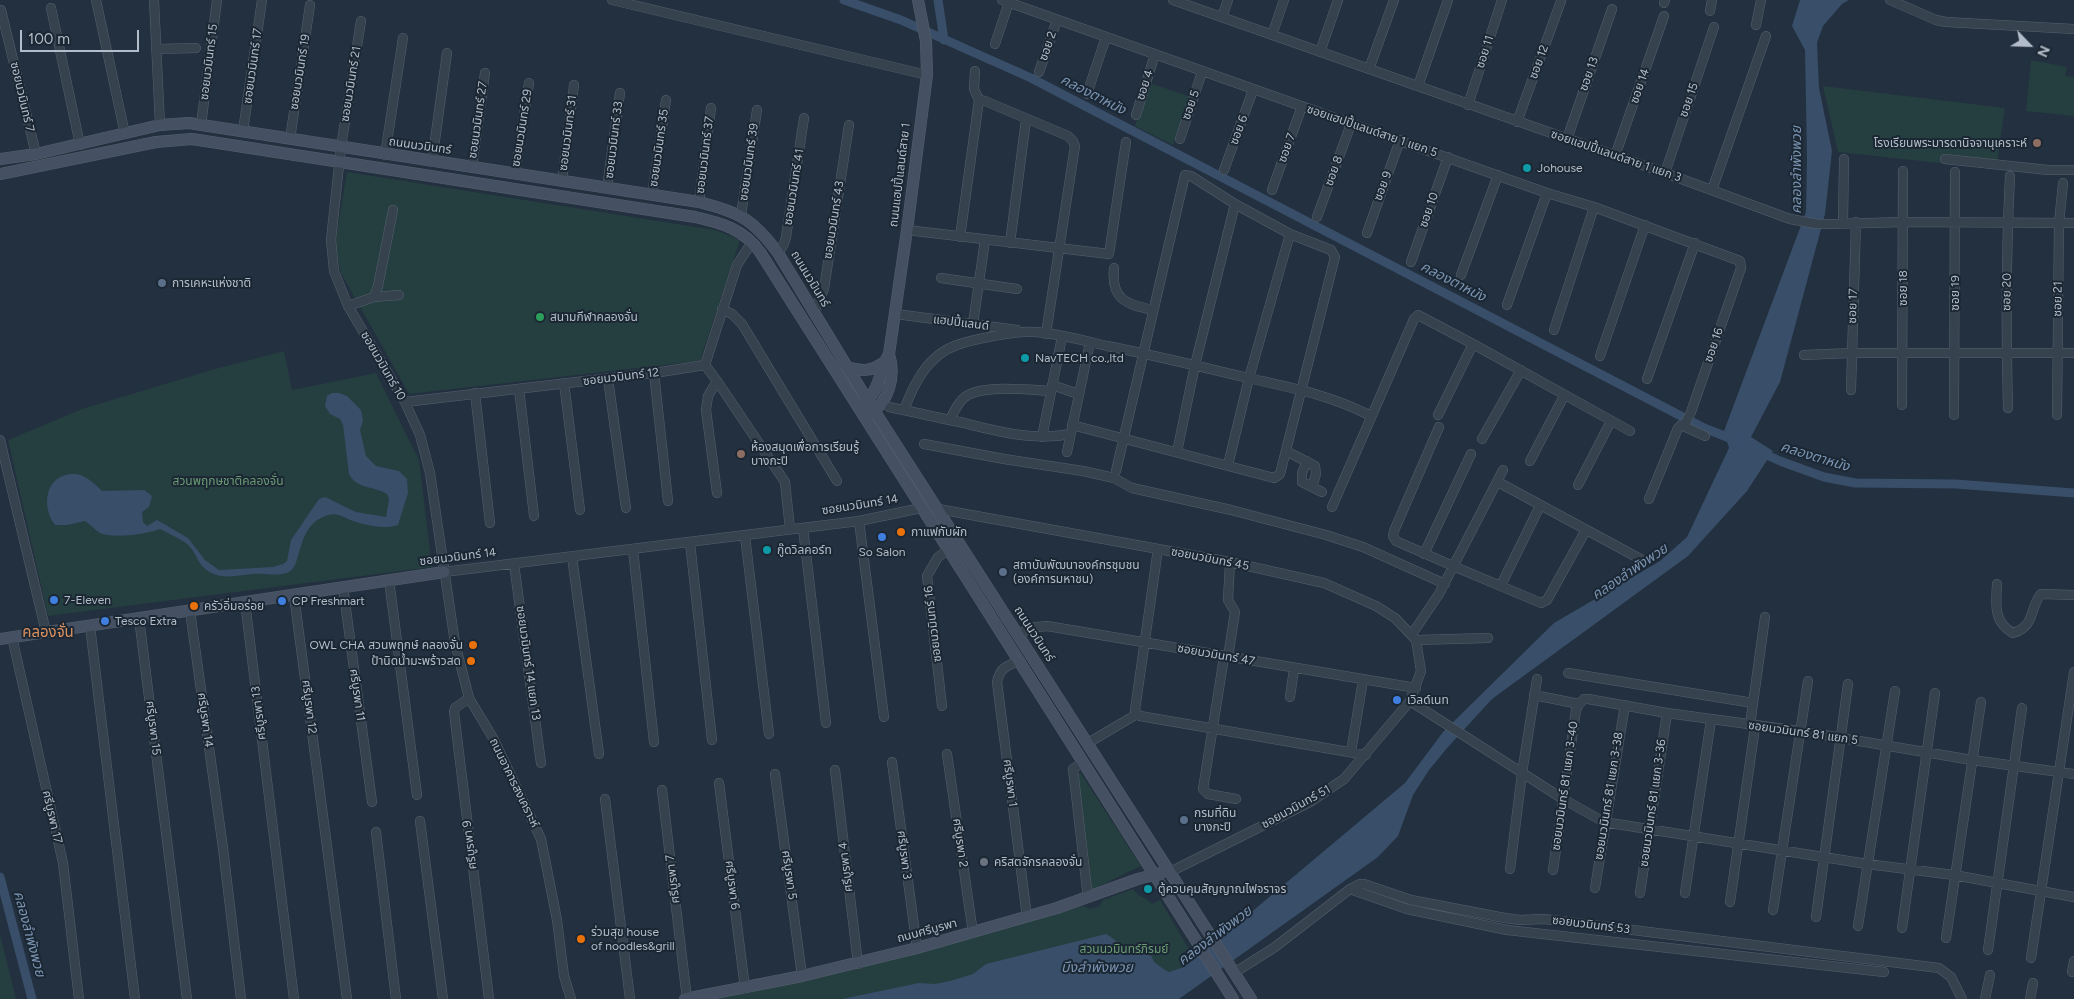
<!DOCTYPE html>
<meta charset="utf-8">
<style>
body{margin:0}
#map{position:relative;width:2074px;height:999px;overflow:hidden;background:#23303f;font-family:Figtree,sans-serif}
canvas{display:block}
.north{position:absolute;left:2004px;top:20px;width:50px;height:50px;-webkit-text-stroke:4px #1c2734;paint-order:stroke;rotate:114deg;font-size:14px;font-weight:700;line-height:20px;text-align:center;color:#b3bdca}
.north::after{content:'';display:block;margin:auto;width:18px;height:22px;background:#b3bdca;clip-path:polygon(50% 0,100% 100%,50% 72%,0 100%)}
.scale{position:absolute;left:20px;top:30px;width:119px;height:22px;box-sizing:border-box;border:2px solid #b3bdca;border-top:0;padding-left:6px;font-size:15px;line-height:18px;white-space:nowrap;color:#b3bdca;-webkit-text-stroke:4px #1c2734;paint-order:stroke}
</style>
<div id="map">
<canvas width="2074" height="999"></canvas>
<div class="north">N</div>
<div class="scale">100 m</div>
</div>
<script>
const context = document.querySelector('canvas').getContext('2d');
context.lineJoin = 'round';
function fillPath(path, color) {
  context.fillStyle = color;
  context.fill(path, 'evenodd');
}
function stroke(path, color, width, dash) {
  context.strokeStyle = color;
  context.lineWidth = width;
  context.lineCap = dash ? 'butt' : 'round';
  context.setLineDash(dash || []);
  context.stroke(path);
}
function write(font, color, halo, rows, align = 'center') {
  context.font = font + ' Figtree,"Noto Sans Thai",sans-serif';
  context.lineWidth = 4;
  context.setLineDash([]);
  context.textBaseline = 'middle';
  context.strokeStyle = halo;
  context.fillStyle = color;
  for (const [text, x, y, turn = 0] of rows) {
    context.save();
    context.translate(x, y);
    context.rotate((+turn || 0) * Math.PI / 180);
    context.textAlign = isNaN(turn) ? turn : align;
    if (halo) context.strokeText(text, 0, 0);
    context.fillText(text, 0, 0);
    context.restore();
  }
}
fillPath(new Path2D(`
 M2031,60L2067,67L2065,76L2074,77V116L2026,111Z
 M1150,83L1191,97L1173,145L1135,126Z
 M1823,86L2005,108L1996,169L1838,152Z
 M347,172L715,230L740,240L700,361L409,394L341,273L335,244Z
 M284,351L292,390L376,373L419,460L432,567L48,616L8,440L82,409L215,369Z
 M1080,772L1141,866L1089,891L1076,778Z
 M1133,889C1138,897 1146,897 1152,904L1160,900L1189,949L1181,954L1187,964L1184,967L1169,972L1146,999H715C839,973 962,944 1083,906L1090,909L1099,906L1103,900Z
 M0,935L16,999H0Z`), '#253e40');
fillPath(new Path2D(`
 M1800,0H1849L1842,4L1823,26L1817,43L1819,88L1832,151L1825,214L1780,382L1751,437L1773,451L1747,491L1688,556L1492,699L1448,747L1429,770L1413,795L1398,836L1378,857L1179,999H842L919,983L935,984L950,981L973,974L986,964L1106,934C1111,936 1115,941 1120,944C1133,951 1139,943 1150,956L1151,955L1154,962L1165,970L1169,972L1184,967L1224,935L1405,783L1443,732L1554,623L1660,561L1687,537L1729,448L1724,431L1806,212L1807,158L1805,50L1792,26Z
 M332,393H339L347,396L361,410L363,420L360,430L366,456L376,466L399,471L407,479L408,493L398,525C386,530 365,525 353,521C344,518 338,512 328,515C295,525 303,565 289,572C278,577 264,573 252,574C238,575 227,579 214,574C197,568 198,553 187,544C179,538 168,533 160,529C147,534 113,539 100,533C95,530 90,524 85,521L67,525H55C40,505 46,472 76,474C86,475 96,485 102,491L144,490L152,496L149,507L142,512L143,522L147,526L157,520L188,538L205,560L219,570L273,567L283,564L287,561L291,540L319,499L325,497L356,512L386,517L389,499L387,494C374,486 356,489 349,474L343,425L340,419L330,414L325,406L327,396Z`), '#384e69');
stroke(new Path2D(`
 M844,0L901,20L1031,78L1704,428L1737,441
 M938,0L944,40
 M1760,452L1780,461L1824,477L1855,483L1956,484L2074,493
 M0,877L32,999`), '#384e69', 9);
const street = new Path2D(`
 M96,0L125,134
 M154,0L160,125
 M612,0L927,75
 M1002,0L1547,193L1594,207L1740,261L1741,268L1691,412L1686,422L1678,428L1649,499
 M1173,0L1665,173L1790,219L1817,224H1835L1903,222L2074,223
 M1890,0L1936,20L1946,22L2074,29
 M1664,3L1665,0
 M51,8L80,145
 M1,10L36,154
 M1710,11L1712,0
 M1222,17L1228,0
 M361,21L341,147L331,240L334,271L348,306L405,402L420,435L430,473L455,643L469,698L493,738L541,839L557,920L564,976L571,999
 M1756,25L1761,0
 M1272,35L1284,0
 M995,44L1009,2
 M156,49L196,48
 M1320,52L1338,0
 M1369,69L1394,0
 M1039,72L1057,20
 M1418,86L1448,0
 M1087,94L1106,37
 M979,100L985,101L1068,136L1073,141L1075,146L1046,334
 M1468,105L1502,0
 M1136,115L1155,54
 M1517,122L1561,1
 M201,125L217,0
 M243,131L262,0
 M290,139L310,5
 M1180,139L1202,72
 M1567,139L1612,9
 M385,155L403,38
 M1615,156L1664,16
 M1945,159L2048,170H2074
 M432,162L447,53
 M472,167L485,73
 M1224,170L1253,90
 M1665,173L1714,27
 M515,174L529,83
 M562,181L574,85
 M607,188L620,93
 M1272,190L1302,106
 M1712,190L1766,36
 M652,195L666,100
 M699,202L711,108
 M741,215L757,110
 M1317,217L1351,124
 M1843,223L1844,159
 M907,230L1109,254L1126,142
 M1367,233L1400,140
 M960,237L979,100L974,89L975,71
 M1010,243L1026,120
 M778,253L784,244L786,237L804,118
 M1411,262L1448,157
 M1114,268C1111,299 1125,304 1153,310
 M1461,275L1498,175
 M941,278L1017,289
 M374,297L399,295
 M1507,305L1547,193
 M348,306L374,297L378,286L393,210
 M722,309L732,314L742,324L837,481
 M814,312L824,289L849,125
 M896,314L1017,330
 M973,324L985,240
 M1554,330L1594,207
 M1804,355L1851,353H2074
 M1600,356L1645,225
 M705,365L717,381L708,396L706,410L717,493
 M654,373L668,501
 M608,379L626,508
 M1647,379L1695,243
 M717,381L785,482L790,529
 M564,383L580,510
 M1052,385L1078,394
 M519,389L534,516
 M1851,390L1856,222
 M475,393L490,523
 M405,402L654,373L705,365L737,265L752,242
 M1902,405L1903,171
 M889,407C914,412 939,418 964,423C1000,432 1034,441 1070,434
 M2008,408C2006,331 2006,253 2010,176
 M904,410C914,383 928,355 957,345C974,339 1007,333 1024,332C1044,330 1086,341 1107,346C1154,355 1201,367 1248,378C1292,388 1330,395 1371,416
 M1438,415L1473,344
 M1954,415L1955,172
 M2057,415L2059,223L2063,183
 M950,420C954,412 957,403 965,397C981,384 1030,390 1051,391
 M1072,425L1274,478L1280,474L1335,257L1331,250L1290,234L1249,378L1228,465
 M1681,425L1705,436
 M1439,427L1394,531L1393,536L1396,541L1453,566L1541,603L1547,600L1586,530
 M1042,437L1062,337
 M1482,439L1521,370
 M0,440L46,632
 M924,444L1004,459L1083,471L1114,478L1132,488L1231,510L1326,535L1363,547L1445,584
 M1286,451L1315,466L1316,474L1312,487
 M1067,452L1090,342
 M1177,452L1195,365L1235,204
 M1307,461L1302,473V482L1322,492
 M1530,461L1564,396
 M1116,471L1185,175L1191,176L1235,204L1290,234
 M1498,482L1644,561
 M1578,485L1611,421
 M1332,507L1414,319L1418,315L1473,344L1630,431
 M938,509L1230,562L1324,583L1376,606L1395,618L1416,640L1421,671L1410,701L1344,779L1310,802L1170,872
 M859,521L884,717
 M803,528L826,723
 M745,536L769,734
 M690,543L712,740
 M633,550L654,742
 M1424,554L1471,454
 M572,557L599,754
 M514,564L541,763
 M444,572L859,521L921,508
 M389,580L417,795
 M1997,584C1996,604 1993,622 2013,633C2036,626 2029,608 2041,594L2074,595
 M1501,585L1540,506
 M343,587L372,802
 M294,595L347,999
 M245,602L294,999
 M190,611L223,848L241,999
 M139,618L187,999
 M90,626L135,999
 M1412,634L1439,594L1503,470
 M1019,636L1028,628L1047,626L1416,688
 M12,637L63,863L79,999
 M1416,640L1488,638
 M1224,657L1203,789L1208,794L1236,799
 M1228,657L1235,612L1228,600L1230,562
 M1019,661C1006,666 1000,668 997,682L1027,917
 M1568,673L1753,703
 M1534,695L1579,704L1584,699H1588L1667,713L1800,731L1972,760L2074,774
 M1290,697L1294,669
 M469,698L455,708L454,712L489,999
 M1410,701L1563,799L1604,822L1867,864L1954,875L2074,897
 M942,706L927,576L938,557L948,550
 M1137,714L1140,716L1366,755
 M1137,714L1135,710L1158,549
 M1750,725L1765,617
 M1088,743L1137,714
 M1351,752L1363,680
 M947,754L973,933
 M892,762L917,948
 M1083,762L1073,769L1088,898
 M835,770L858,964
 M775,774L802,976
 M719,783L745,988
 M662,790L687,999
 M605,799L630,999
 M420,821L443,999
 M376,832L396,999
 M1510,869L1522,773L1537,679
 M1553,870L1576,710L1579,704
 M1595,888L1625,705
 M1350,889L1407,909L1507,930L1884,972
 M1640,893L1667,713
 M1685,893L1711,720
 M1730,902L1755,727
 M1773,910L1808,681
 M1816,917L1848,684
 M1858,926L1895,691
 M1902,928L1935,693
 M1946,938L1981,702
 M1988,950L2022,708
 M2031,958L2074,672
 M2072,972L2074,961
 M1234,973L1275,947L1350,889L1360,884H1364L1411,900L1505,918L1520,920L1544,919L1939,968L1951,977L1962,999
 M1985,999L1990,975
 M2030,999L2033,983`);
const secondary = new Path2D(`
 M0,159L36,154L160,125L189,123L699,202C739,212 753,219 778,253L868,401L1251,999
 M0,174L156,142L192,139L695,217C722,223 743,229 760,252L1233,999
 M847,367C862,371 870,372 883,363
 M862,404C880,393 879,370 889,354L907,230L927,75L926,41L918,0
 M869,415C889,402 896,376 889,354
 M0,639L444,572
 M685,999L802,976L917,948L1057,908L1138,879L1161,873`);
stroke(street, '#55606d', 10);
stroke(secondary, '#55606d', 12);
stroke(street, '#37424f', 9);
stroke(secondary, '#455162', 11);
for (const [x, y, r, color] of [
 [2037,143,5,"#8d6e63"],
 [1527,168,5,"#0f9aa8"],
 [162,283,5,"#5c6f8a"],
 [540,317,5,"#2e9e5b"],
 [1025,358,5,"#0f9aa8"],
 [741,454,5,"#8d6e63"],
 [901,532,5,"#e8710a"],
 [882,537,5,"#3f7fe0"],
 [767,550,5,"#0f9aa8"],
 [1003,572,5,"#5c6f8a"],
 [54,600,5,"#3f7fe0"],
 [282,601,5,"#3f7fe0"],
 [194,606,5,"#e8710a"],
 [105,621,5,"#3f7fe0"],
 [473,645,5,"#e8710a"],
 [471,661,5,"#e8710a"],
 [1397,700,5,"#3f7fe0"],
 [1184,820,5,"#5c6f8a"],
 [984,862,5,"#6b7280"],
 [1148,889,5,"#0f9aa8"],
 [581,939,5,"#e8710a"]
]) {
  const dot = new Path2D();
  dot.arc(x, y, r, 0, 2 * Math.PI);
  context.fillStyle = color;
  context.fill(dot);
  stroke(dot, '#1c2734', 2);
}
write('12px', '#b3bdca', '#1c2734', [
 ["ซอย 2",1048,46,-71],
 ["ซอย 11",1485,52,-72],
 ["ซอยนวมินทร์ 15",209,62,-83],
 ["ซอย 12",1539,62,-70],
 ["ซอยนวมินทร์ 17",253,66,-82],
 ["ซอยนวมินทร์ 19",300,72,-81],
 ["ซอย 13",1589,74,-71],
 ["ซอยนวมินทร์ 21",351,84,-81],
 ["ซอย 4",1145,85,-72],
 ["ซอย 14",1640,86,-71],
 ["ซอยนวมินทร์ 7",22,97,77],
 ["ซอย 15",1689,100,-71],
 ["ซอย 5",1191,105,-71],
 ["ซอยนวมินทร์ 27",478,120,-82],
 ["ซอยนวมินทร์ 29",522,128,-81],
 ["ซอย 6",1239,130,-70],
 ["ซอยแฮปปี้แลนด์สาย 1 แยก 5",1372,131,19],
 ["ซอยนวมินทร์ 31",568,133,-83],
 ["ซอยนวมินทร์ 33",614,140,-83],
 ["ถนนนวมินทร์",420,146,8],
 ["ซอยนวมินทร์ 35",659,148,-82],
 ["ซอย 7",1287,148,-70],
 ["ซอยนวมินทร์ 37",705,155,-83],
 ["ซอยแฮปปี้แลนด์สาย 1 แยก 3",1616,156,19],
 ["ซอยนวมินทร์ 39",749,162,-82],
 ["ซอย 8",1334,171,-70],
 ["ถนนแฮปปี้แลนด์สาย 1",900,175,-83],
 ["ซอย 9",1383,186,-70],
 ["ซอยนวมินทร์ 41",794,187,-81],
 ["ซอย 10",1429,210,-71],
 ["ซอยนวมินทร์ 43",834,220,-81],
 ["ถนนนวมินทร์",810,279,59],
 ["ซอย 18",1903,288,-90],
 ["ซอย 20",2007,292,-89],
 ["ซอย 19",1955,293,-90],
 ["ซอย 21",2058,299,-89],
 ["ซอย 17",1853,306,-88],
 ["แฮปปี้แลนด์",961,323,7],
 ["ซอย 16",1714,345,-71],
 ["ซอยนวมินทร์ 10",383,366,60],
 ["ซอยนวมินทร์ 12",621,377,-7],
 ["ซอยนวมินทร์ 14",860,505,-9],
 ["ซอยนวมินทร์ 14",458,557,-7],
 ["ซอยนวมินทร์ 45",1210,559,11],
 ["ซอยนวมินทร์ 16",933,624,-97],
 ["ถนนนวมินทร์",1034,634,57],
 ["ซอยนวมินทร์ 47",1216,655,10],
 ["ซอยนวมินทร์ 14 แยก 13",528,663,82],
 ["ศรีบูรพา 11",357,695,82],
 ["ศรีบูรพา 12",309,707,83],
 ["ศรีบูรพา 13",259,713,-97],
 ["ศรีบูรพา 14",205,720,82],
 ["ศรีบูรพา 15",153,728,83],
 ["ซอยนวมินทร์ 81 แยก 5",1803,733,8],
 ["ถนนอาคารสงเคราะห์",514,783,64],
 ["ศรีบูรพา 1",1010,783,83],
 ["ซอยนวมินทร์ 81 แยก 3-40",1565,786,-82],
 ["ซอยนวมินทร์ 81 แยก 3-38",1609,796,-81],
 ["ซอยนวมินทร์ 81 แยก 3-36",1653,803,-82],
 ["ซอยนวมินทร์ 51",1296,807,-29],
 ["ศรีบูรพา 17",52,817,77],
 ["ศรีบูรพา 2",960,843,82],
 ["ศรีบูรพา 9",470,845,-97],
 ["ศรีบูรพา 3",904,855,83],
 ["ศรีบูรพา 4",846,867,-97],
 ["ศรีบูรพา 5",789,875,82],
 ["ศรีบูรพา 7",673,879,-97],
 ["ศรีบูรพา 6",732,885,83],
 ["ซอยนวมินทร์ 53",1591,925,7],
 ["ถนนศรีบูรพา",927,931,-15]
]);
write('12px', '#b3bdca', '#1c2734', [
 ["โรงเรียนพระมารดานิจจานุเคราะห์",2027,143,"right"],
 ["Johouse",1537,168],
 ["การเคหะแห่งชาติ",172,283],
 ["สนามกีฬาคลองจั่น",550,317],
 ["NavTECH co.,ltd",1035,358],
 ["ห้องสมุดเพื่อการเรียนรู้",751,447],
 ["บางกะปิ",751,461],
 ["กาแฟกับผัก",911,532],
 ["กู๊ดวิลคอร์ท",777,550],
 ["So Salon",882,552,"center"],
 ["สถาบันพัฒนาองค์กรชุมชน",1013,565],
 ["(องค์การมหาชน)",1013,579],
 ["7-Eleven",64,600],
 ["CP Freshmart",292,601],
 ["ครัวอิ่มอร่อย",204,606],
 ["Tesco Extra",115,621],
 ["OWL CHA สวนพฤกษ์ คลองจั่น",463,645,"right"],
 ["ป้านิดน้ำมะพร้าวสด",461,661,"right"],
 ["เวิลด์เนท",1407,700],
 ["กรมที่ดิน",1194,813],
 ["บางกะปิ",1194,827],
 ["คริสตจักรคลองจั่น",994,862],
 ["ตู้ควบคุมสัญญาณไฟจราจร",1158,889],
 ["ร่วมสุข house",591,932],
 ["of noodles&grill",591,946]
], 'left');
write('12px', '#6a9c73', '#1c2734', [
 ["สวนพฤกษชาติคลองจั่น",228,481],
 ["สวนนวมินทร์ภิรมย์",1124,949]
]);
write('italic 14px', '#7a94b2', '#1c2734', [
 ["คลองตาหนัง",1093,95,27],
 ["คลองลำพังพวย",1797,170,-90],
 ["คลองตาหนัง",1453,282,27],
 ["คลองตาหนัง",1815,457,17],
 ["คลองลำพังพวย",1630,572,-34],
 ["คลองลำพังพวย",29,934,75],
 ["คลองลำพังพวย",1215,936,-37],
 ["บึงลำพังพวย",1097,968]
]);
write('15px', '#d9905f', '#1c2734', [
 ["คลองจั่น",48,633]
]);
</script>
